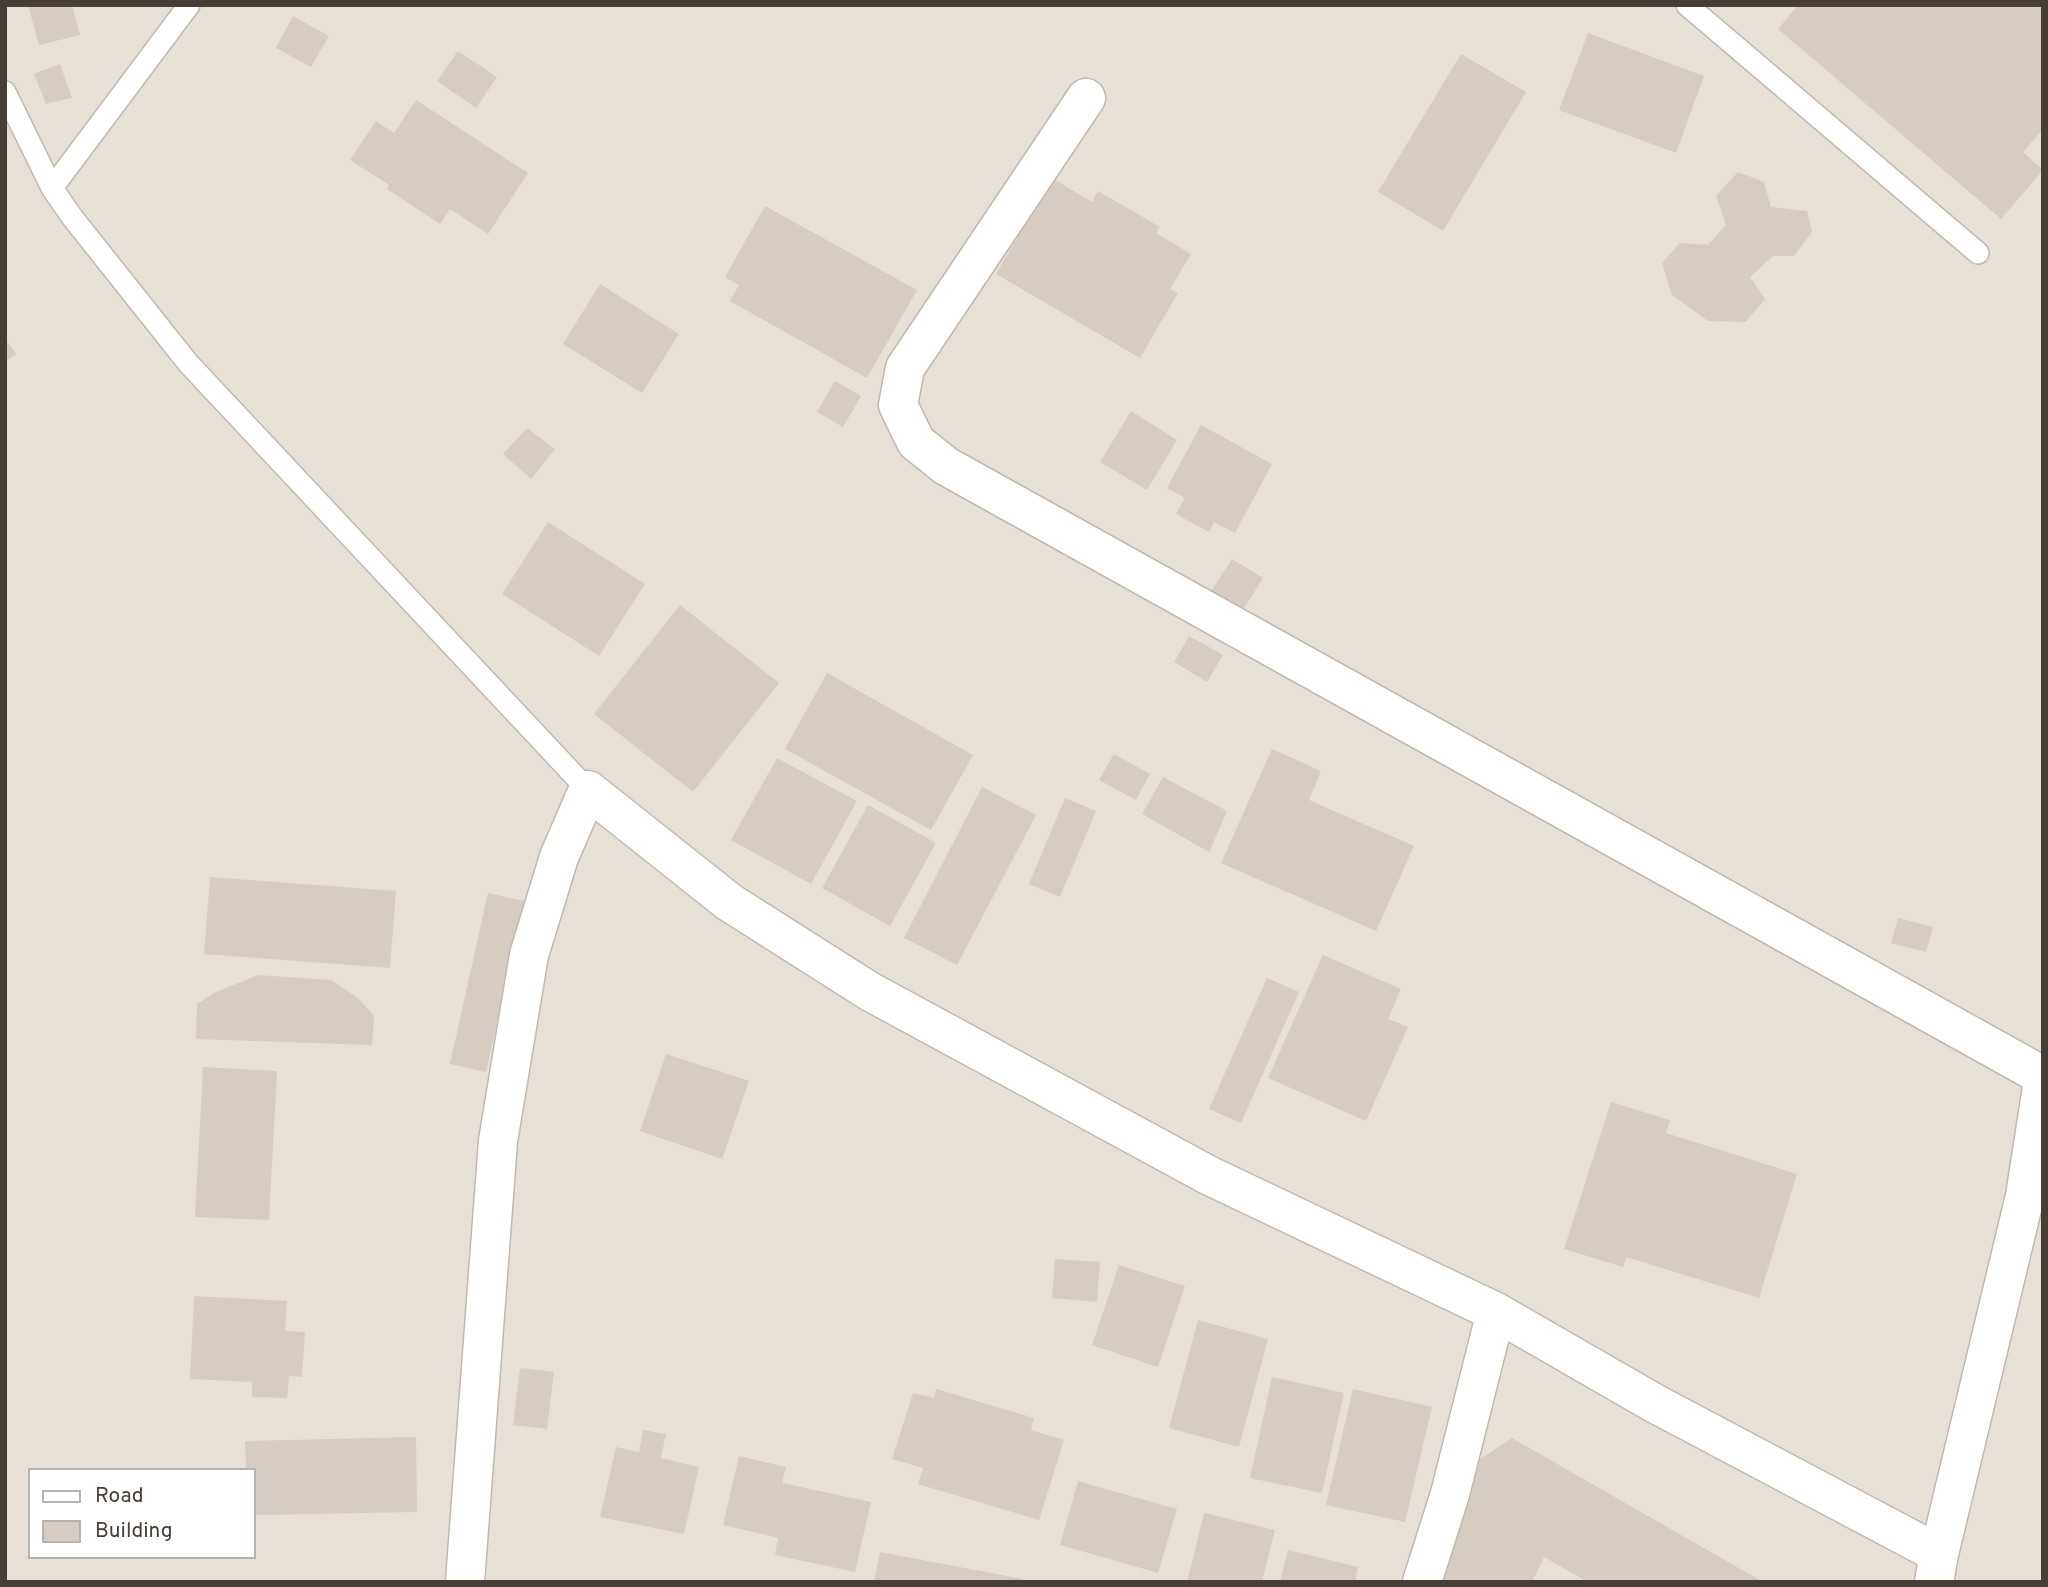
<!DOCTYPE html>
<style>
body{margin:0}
#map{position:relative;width:2048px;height:1587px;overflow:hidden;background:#f3eee8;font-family:Overpass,sans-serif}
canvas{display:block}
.frame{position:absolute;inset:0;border:7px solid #463e37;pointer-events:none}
.legend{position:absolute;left:28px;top:1468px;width:228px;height:91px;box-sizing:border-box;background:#fff;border:2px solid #b5b2af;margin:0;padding:9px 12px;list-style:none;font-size:21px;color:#463e37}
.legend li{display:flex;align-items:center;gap:14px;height:35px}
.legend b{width:35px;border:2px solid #b5b2af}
</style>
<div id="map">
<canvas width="2048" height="1587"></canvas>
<div class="frame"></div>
<ul class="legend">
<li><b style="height:9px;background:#fff"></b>Road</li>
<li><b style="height:19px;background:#d7ccc1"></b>Building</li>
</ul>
</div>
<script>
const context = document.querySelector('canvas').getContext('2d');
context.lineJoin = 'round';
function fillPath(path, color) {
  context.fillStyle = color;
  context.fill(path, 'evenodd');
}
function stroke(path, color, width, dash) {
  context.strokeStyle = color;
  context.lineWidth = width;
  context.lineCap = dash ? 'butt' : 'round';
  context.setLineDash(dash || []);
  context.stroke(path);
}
fillPath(new Path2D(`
 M5,5H2043V1582H5ZM30,1470H254V1557H30Z`), '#e7e0d6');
fillPath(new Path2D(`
 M28,5H72L80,35L39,45Z
 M1798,5H2039L2043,9V129L2023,152L2043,170L2001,219L1778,29Z
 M293,16L329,36L311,67L276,48Z
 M1588,33L1704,76L1676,153L1559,110Z
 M458,51L497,77L476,108L437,81Z
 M1461,54L1526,92L1443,231L1378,192Z
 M60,64L72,98L46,104L34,74Z
 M416,100L528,173L488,234L450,209L440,224L387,189L389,185L350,160L376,121L394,133Z
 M1738,172L1764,182L1771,207L1807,211L1812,232L1794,256H1773L1750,277L1765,299L1746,322L1708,321L1672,295L1662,263L1680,243L1708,245L1726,225L1716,196Z
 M1052,178L1092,202L1098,191L1160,227L1156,233L1191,254L1170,289L1178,293L1140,358L996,274Z
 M765,206L917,290L867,378L730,301L739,285L725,277Z
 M600,284L679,334L642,393L563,344Z
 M5,339L16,354L5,362Z
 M835,381L861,396L843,427L817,412Z
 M1131,411L1177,440L1147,490L1100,462Z
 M1201,425L1272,464L1235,533L1214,522L1209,532L1176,514L1185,498L1167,488Z
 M527,428L555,449L531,479L503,454Z
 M548,522L645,584L599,656L502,594Z
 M1232,559L1263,578L1241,613L1210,593Z
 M680,605L779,683L693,792L594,714Z
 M1189,636L1223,655L1207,682L1174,662Z
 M827,673L973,755L931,830L785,749Z
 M1272,749L1321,771L1309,800L1414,846L1376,931L1221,863Z
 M1114,754L1150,774L1136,800L1099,780Z
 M777,758L857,801L811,884L731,840Z
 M1163,777L1227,811L1209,852L1142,814Z
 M982,787L1036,815L957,965L904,938Z
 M1065,798L1096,811L1060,897L1029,884Z
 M868,805L936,843L890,926L822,888Z
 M210,877L396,891L390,968L204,954Z
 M488,893L524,901L486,1072L450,1064Z
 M1898,918L1933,927L1926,952L1891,943Z
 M1323,955L1401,989L1388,1019L1408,1027L1366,1121L1268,1078Z
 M258,975L331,980L358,998L374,1016L372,1045L196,1039L197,1004L216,992Z
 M1267,978L1299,992L1241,1123L1209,1109Z
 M666,1054L749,1081L722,1159L640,1131Z
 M203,1067L277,1071L269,1220L195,1217Z
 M1611,1102L1670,1120L1666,1133L1797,1174L1759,1298L1626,1257L1623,1267L1564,1249Z
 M1055,1259L1100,1262L1097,1302L1052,1298Z
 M1119,1265L1185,1286L1158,1367L1092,1345Z
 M194,1296L287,1301L285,1331L305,1332L302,1377L289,1376L287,1398L252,1397V1382L190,1379Z
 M1198,1320L1268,1339L1239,1447L1169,1428Z
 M520,1368L554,1372L547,1429L513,1425Z
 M1272,1377L1344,1393L1322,1493L1250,1478Z
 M936,1389L1034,1418L1031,1430L1064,1440L1039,1520L918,1484L923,1468L892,1459L913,1393L934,1398Z
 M1353,1389L1432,1407L1405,1522L1326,1505Z
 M643,1430L666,1434L661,1458L699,1467L684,1534L600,1517L616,1447L639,1452Z
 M416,1437L417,1512L254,1515V1470H246L245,1441Z
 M1512,1438L1763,1582H1588L1544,1557L1532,1582H1430L1473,1464Z
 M739,1456L786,1467L782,1483L871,1502L855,1572L775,1555L778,1538L723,1525Z
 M1078,1481L1177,1509L1158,1573L1060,1545Z
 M1204,1513L1275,1530L1262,1582H1187Z
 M1288,1550L1358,1567L1355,1582H1280Z
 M880,1552L1023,1579V1582H874Z`), '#d7ccc1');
const lane = new Path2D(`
 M1687,5L1978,253
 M5,92L52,188L72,217L188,363L588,790
 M52,188L189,5`);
const street = new Path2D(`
 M1086,98L905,368L898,405L916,442L946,466L2043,1076
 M465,1582L498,1141L529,955L559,857L588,790L729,902L869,991L1208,1175L1496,1312L1654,1403L1939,1554
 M1422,1582L1450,1494L1496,1312
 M1934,1582L1939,1554L2025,1196L2043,1081`);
stroke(lane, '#c1b8ae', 24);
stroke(street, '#c1b8ae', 41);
stroke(lane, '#fff', 21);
stroke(street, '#fff', 38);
</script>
